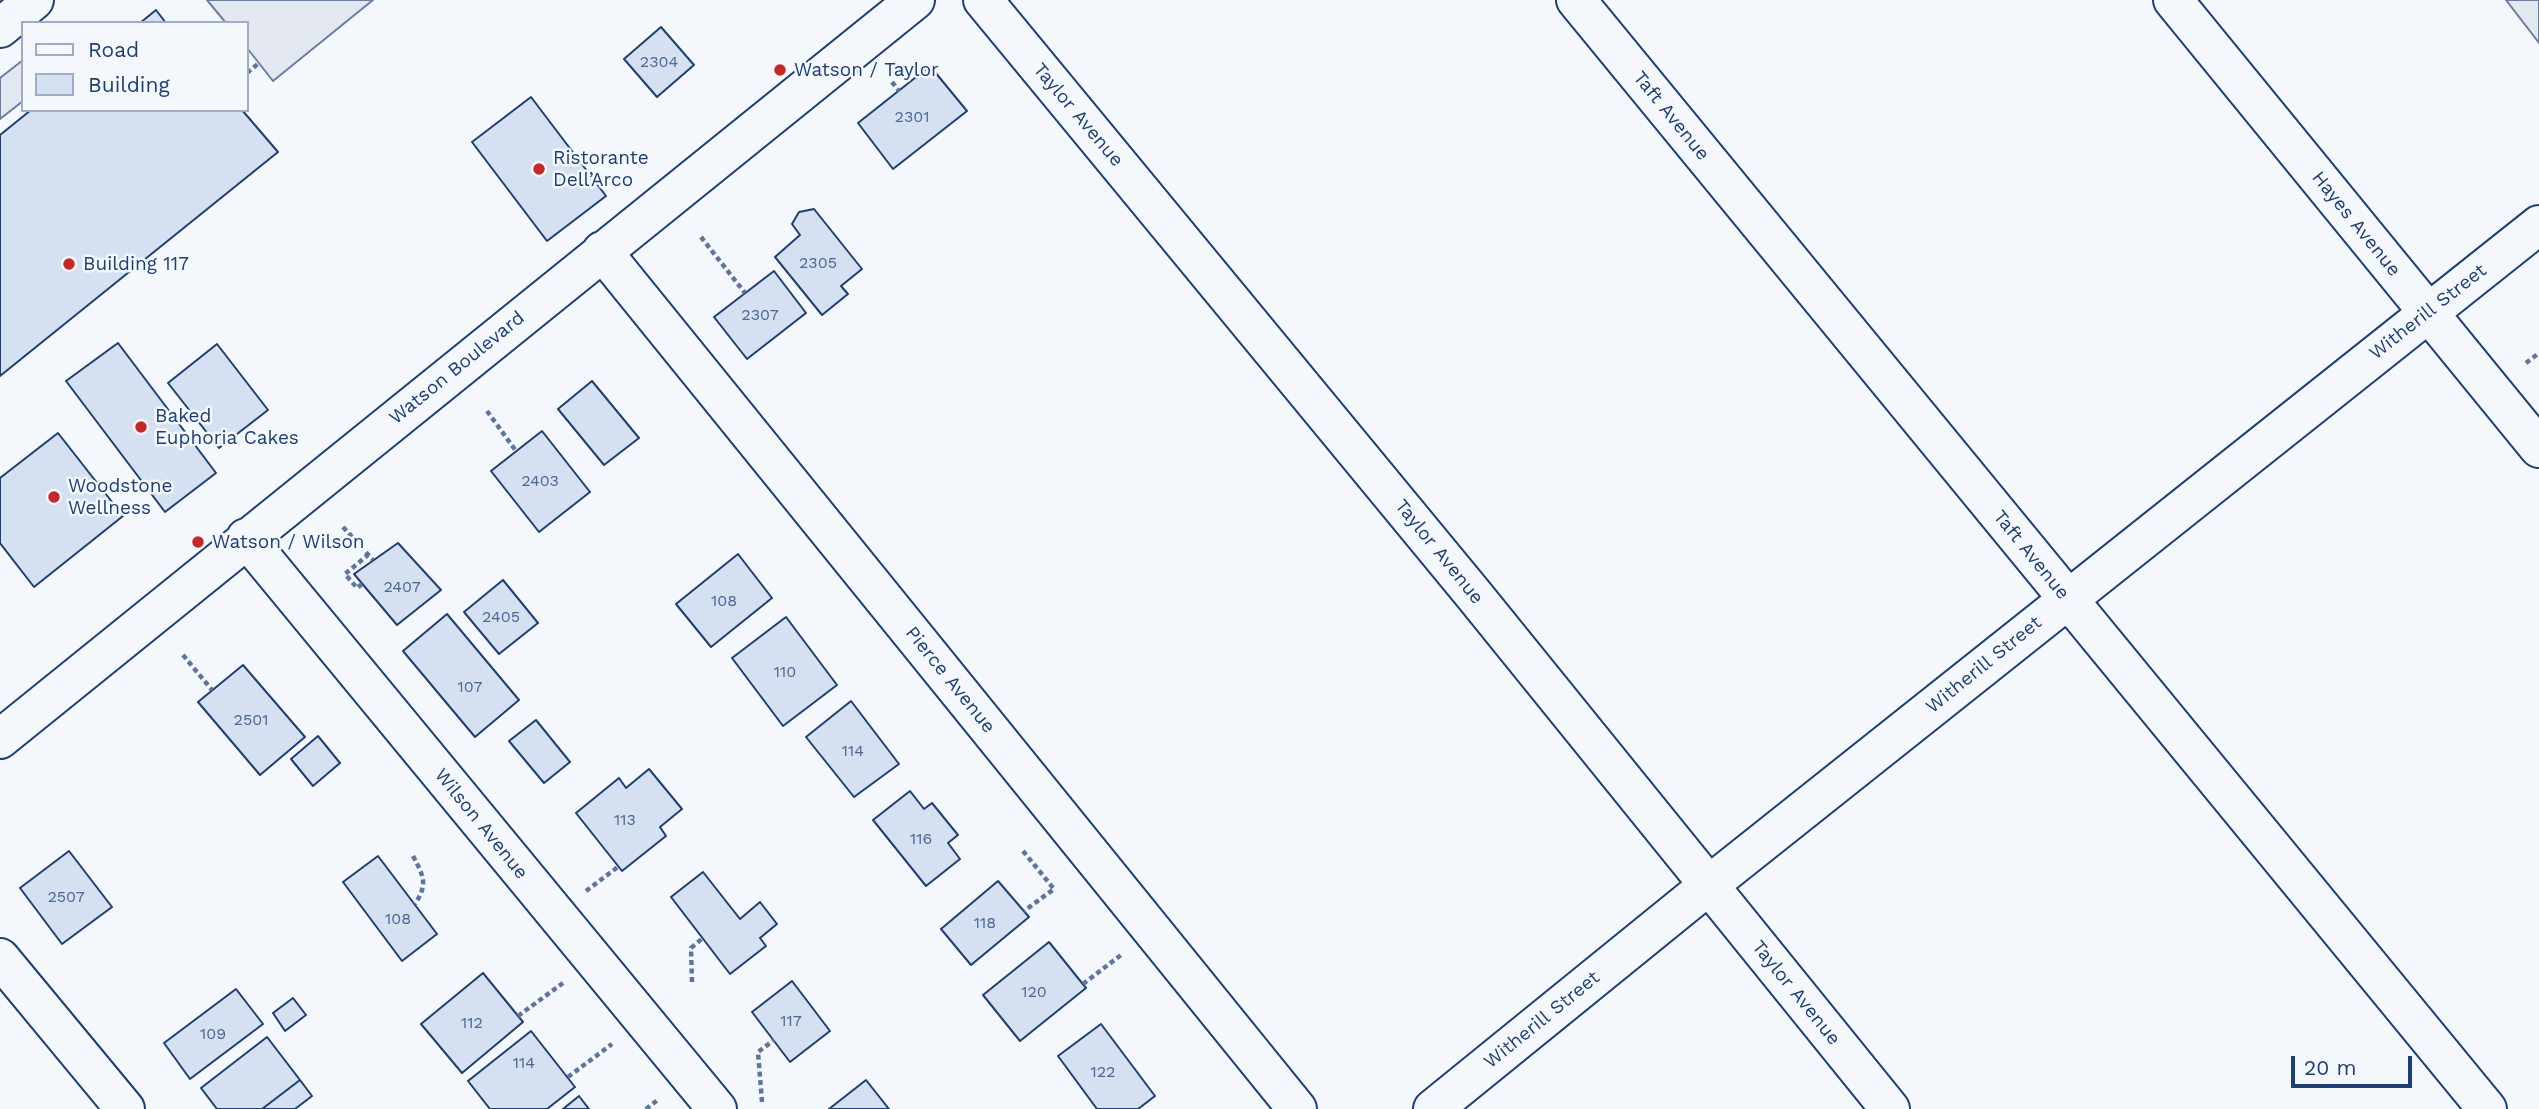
<!DOCTYPE html>
<meta charset="utf-8">
<style>
body{margin:0}
#map{position:relative;width:2539px;height:1109px;overflow:hidden;background:#f4f7fb;font-family:"Work Sans",sans-serif}
canvas{display:block}
.legend{position:absolute;left:21px;top:21px;width:228px;height:91px;box-sizing:border-box;background:#f4f7fb;border:2px solid #9eadc5;margin:0;padding:9px 12px;list-style:none;font-size:21px;color:#1d3f73}
.legend li{display:flex;align-items:center;gap:14px;height:35px}
.legend b{width:35px;border:2px solid #9eadc5}
.scale{position:absolute;left:2291px;top:1056px;width:121px;height:32px;box-sizing:border-box;border:4px solid #1d3f73;border-top:0;padding-left:9px;font-size:21px;line-height:24px;white-space:nowrap;color:#1d3f73;-webkit-text-stroke:5px #f4f7fb;paint-order:stroke}
</style>
<div id="map">
<canvas width="2539" height="1109"></canvas>
<ul class="legend">
<li><b style="height:9px;background:#f4f7fb"></b>Road</li>
<li><b style="height:19px;background:#d5e0f0"></b>Building</li>
</ul>
<div class="scale">20 m</div>
</div>
<script>
const context = document.querySelector('canvas').getContext('2d');
context.lineJoin = 'round';
function fillPath(path, color) {
  context.fillStyle = color;
  context.fill(path, 'evenodd');
}
function stroke(path, color, width, dash) {
  context.strokeStyle = color;
  context.lineWidth = width;
  context.lineCap = dash ? 'butt' : 'round';
  context.setLineDash(dash || []);
  context.stroke(path);
}
function write(font, color, halo, rows, align = 'center') {
  context.font = font + ' "Work Sans",sans-serif';
  context.lineWidth = 5;
  context.setLineDash([]);
  context.textBaseline = 'middle';
  context.strokeStyle = halo;
  context.fillStyle = color;
  for (const [text, x, y, turn = 0] of rows) {
    context.save();
    context.translate(x, y);
    context.rotate((+turn || 0) * Math.PI / 180);
    context.textAlign = isNaN(turn) ? turn : align;
    if (halo) context.strokeText(text, 0, 0);
    context.fillText(text, 0, 0);
    context.restore();
  }
}
const parking = new Path2D(`
 M207,0H373L273,81L247,48V23H226Z
 M2506,0H2539V43Z
 M23,60V101L0,119V78Z`);
fillPath(parking, '#e3e8f0');
stroke(parking, '#687fa3', 2);
const building = new Path2D(`
 M156,10L166,23H140Z
 M661,27L694,65L657,97L624,59Z
 M930,66L967,111L893,169L858,123Z
 M531,97L606,196L547,241L472,142Z
 M31,110H242L278,152L0,376V135Z
 M814,209L862,269L841,286L848,294L822,315L775,257L800,235L792,224L799,212Z
 M774,271L806,313L747,359L714,317Z
 M118,343L216,473L165,512L66,381Z
 M217,344L268,410L219,448L168,383Z
 M592,381L639,438L604,465L558,409Z
 M542,431L590,492L539,532L491,471Z
 M58,433L123,516L34,587L0,543V478Z
 M398,543L441,590L397,625L354,574Z
 M738,554L772,598L711,647L676,604Z
 M503,580L538,623L499,654L464,612Z
 M447,614L519,700L475,737L403,651Z
 M786,617L837,685L783,726L732,658Z
 M243,665L305,737L260,775L198,702Z
 M851,701L899,764L854,797L806,737Z
 M536,720L570,762L544,783L509,741Z
 M318,736L340,763L313,786L291,759Z
 M649,769L682,809L660,827L666,836L622,871L576,813L619,778L626,788Z
 M910,791L924,809L932,803L958,835L948,843L960,859L926,886L873,820Z
 M69,851L112,907L62,944L20,888Z
 M378,856L437,934L402,961L343,882Z
 M703,872L740,919L760,902L777,924L760,938L766,946L730,974L671,897Z
 M998,881L1029,917L971,965L941,929Z
 M1049,942L1086,988L1020,1041L983,995Z
 M483,973L523,1022L462,1073L421,1024Z
 M792,981L830,1031L790,1062L752,1012Z
 M236,989L263,1024L190,1079L164,1043Z
 M293,998L306,1015L285,1031L273,1013Z
 M1101,1024L1155,1096L1138,1109H1097L1058,1056Z
 M531,1031L575,1087L547,1109H490L468,1081Z
 M267,1037L300,1080L262,1109H217L201,1088Z
 M300,1080L312,1096L295,1109H262Z
 M866,1080L889,1109H829Z
 M579,1096L589,1109H563Z`);
fillPath(building, '#d5e0f0');
stroke(building, '#1d3f73', 2);
const minor = new Path2D(`
 M983,0L1474,595L1890,1109
 M1576,0L2487,1109
 M2173,0L2539,448
 M0,28L34,0
 M602,251L1297,1109
 M246,538L717,1109
 M0,739L915,0
 M0,958L125,1109
 M1433,1109L1709,885L2539,225`);
stroke(minor, '#1d3f73', 42);
stroke(new Path2D(`
 M247,73L259,63
 M892,82L899,91
 M701,237L745,293
 M2526,363L2539,353
 M487,411L516,451
 M343,527L373,560
 M362,584L357,588L345,574L368,555
 M183,655L212,690
 M1023,851L1054,889L1024,911
 M413,856C424,877 428,884 415,904
 M586,891L619,866
 M692,982L691,948L703,938
 M1083,984L1121,955
 M518,1016L563,983
 M568,1077L612,1044
 M762,1102L758,1052L774,1040
 M646,1109L659,1099`), '#5e769c', 4.5, [5, 3.5]);
stroke(minor, '#f4f7fb', 38);
for (const [x, y, r, color] of [
 [780,70,7,"#c62828"],
 [539,169,7,"#c62828"],
 [69,264,7,"#c62828"],
 [141,427,7,"#c62828"],
 [54,497,7,"#c62828"],
 [198,542,7,"#c62828"]
]) {
  const dot = new Path2D();
  dot.arc(x, y, r, 0, 2 * Math.PI);
  context.fillStyle = color;
  context.fill(dot);
  stroke(dot, '#f4f7fb', 2.5);
}
write('16px', '#4b6792', null, [
 ["2304",659,62],
 ["2301",912,117],
 ["2305",818,263],
 ["2307",760,315],
 ["2403",540,481],
 ["2407",402,587],
 ["108",724,601],
 ["2405",501,617],
 ["110",785,672],
 ["107",470,687],
 ["2501",251,720],
 ["114",853,751],
 ["113",625,820],
 ["116",921,839],
 ["2507",66,897],
 ["108",398,919],
 ["118",985,923],
 ["120",1034,992],
 ["117",791,1021],
 ["112",472,1023],
 ["109",213,1034],
 ["114",524,1063],
 ["122",1103,1072]
]);
write('19px', '#1d3f73', '#f4f7fb', [
 ["Watson / Taylor",794,70],
 ["Ristorante",553,158],
 ["Dell’Arco",553,180],
 ["Building 117",83,264],
 ["Baked",155,416],
 ["Euphoria Cakes",155,438],
 ["Woodstone",68,486],
 ["Wellness",68,508],
 ["Watson / Wilson",212,542]
], 'left');
write('19px', '#1d3f73', '#f4f7fb', [
 ["Taylor Avenue",1078,115,50],
 ["Taft Avenue",1671,116,51],
 ["Hayes Avenue",2356,224,51],
 ["Witherill Street",2428,312,-38],
 ["Watson Boulevard",457,368,-39],
 ["Taylor Avenue",1439,552,51],
 ["Taft Avenue",2031,555,51],
 ["Witherill Street",1984,665,-39],
 ["Pierce Avenue",950,680,51],
 ["Wilson Avenue",481,824,51],
 ["Taylor Avenue",1796,993,51],
 ["Witherill Street",1542,1020,-39]
]);
</script>
